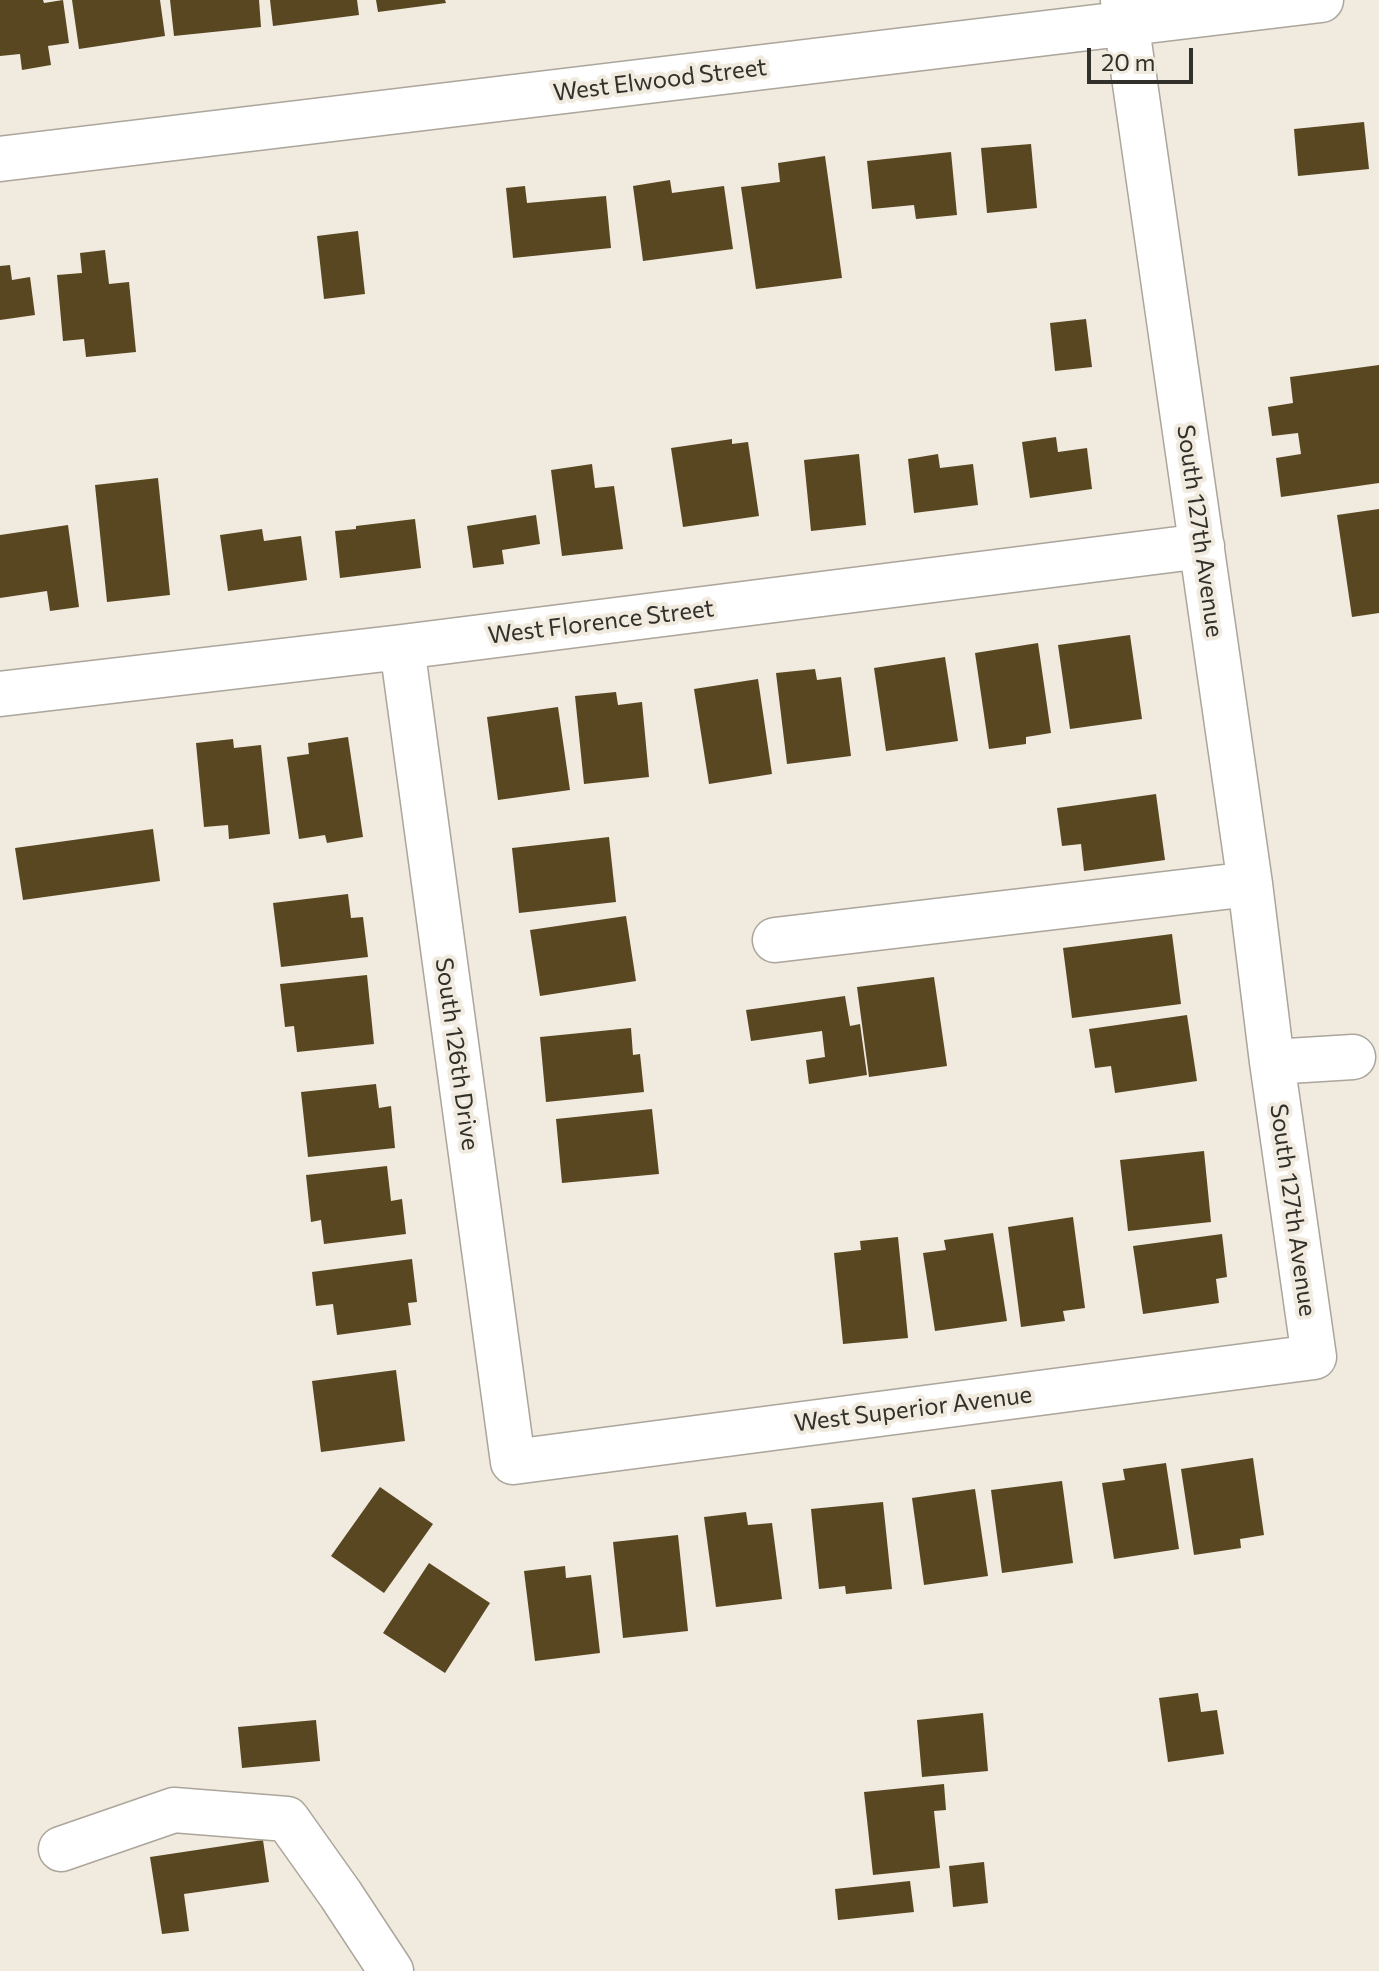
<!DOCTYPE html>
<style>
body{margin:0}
#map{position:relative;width:1379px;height:1971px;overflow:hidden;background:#f0eadf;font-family:Commissioner,sans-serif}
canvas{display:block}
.scale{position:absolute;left:1087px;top:48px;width:106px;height:36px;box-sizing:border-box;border:4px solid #32302b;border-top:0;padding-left:10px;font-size:24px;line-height:28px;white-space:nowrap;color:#32302b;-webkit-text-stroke:6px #f0eadf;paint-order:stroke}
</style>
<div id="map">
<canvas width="1379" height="1971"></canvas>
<div class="scale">20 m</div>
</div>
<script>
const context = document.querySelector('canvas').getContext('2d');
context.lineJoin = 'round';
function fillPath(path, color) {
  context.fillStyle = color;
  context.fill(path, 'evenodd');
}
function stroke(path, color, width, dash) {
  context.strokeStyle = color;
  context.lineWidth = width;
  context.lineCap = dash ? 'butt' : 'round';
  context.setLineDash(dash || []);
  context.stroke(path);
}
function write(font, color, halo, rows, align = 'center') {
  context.font = font + ' Commissioner,sans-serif';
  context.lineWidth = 8;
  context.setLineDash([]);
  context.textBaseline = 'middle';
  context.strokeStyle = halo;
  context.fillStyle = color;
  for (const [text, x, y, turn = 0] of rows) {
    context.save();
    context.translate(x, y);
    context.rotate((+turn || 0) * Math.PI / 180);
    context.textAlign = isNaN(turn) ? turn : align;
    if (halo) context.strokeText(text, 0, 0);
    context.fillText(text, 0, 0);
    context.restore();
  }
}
fillPath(new Path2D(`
 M0,0H43L44,3L63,0L69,43L48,46L51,65L22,70L20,54L0,56Z
 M72,0H160L165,36L79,49Z
 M170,0H259L261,27L174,36Z
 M270,0H357L359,15L273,26Z
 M376,0H445L446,3L378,12Z
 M1364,122L1369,169L1298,176L1294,129Z
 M1031,144L1037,208L987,213L981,148Z
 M951,152L957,215L916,219L914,205L872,209L867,161Z
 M825,156L842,278L756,289L741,187L780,182L778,163Z
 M670,180L672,193L724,186L733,249L643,261L633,186Z
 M525,186L527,203L606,196L611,248L513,258L506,188Z
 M358,231L365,294L324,299L317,236Z
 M105,250L109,284L129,282L136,352L86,357L84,339L63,341L57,275L82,273L80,253Z
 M10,265L12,280L30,277L35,315L0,320V266Z
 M1086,319L1092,367L1055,371L1050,323Z
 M1379,365V483L1281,497L1276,458L1301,454L1298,433L1272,436L1268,407L1293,403L1290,377Z
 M1056,437L1058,452L1087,448L1092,489L1030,498L1022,442Z
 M732,439V444L748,442L759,516L683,527L671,448Z
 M859,454L866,525L811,531L804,460Z
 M938,454L940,468L973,464L978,505L914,513L908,459Z
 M592,464L595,488L614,486L623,549L562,556L551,470Z
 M158,478L170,595L107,602L95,485Z
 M1379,509V613L1352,617L1337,515Z
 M536,515L540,544L502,550L504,564L473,568L467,526Z
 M415,519L421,568L340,578L335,531L356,529V526Z
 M68,525L79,607L50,611L47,591L0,598V535Z
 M262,529L264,541L301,536L307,580L228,591L220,535Z
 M1130,635L1142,719L1070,729L1058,645Z
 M1038,643L1051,733L1026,737V744L989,749L975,653Z
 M945,657L958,741L886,751L874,668Z
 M815,669L817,680L841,677L851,756L787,764L776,673Z
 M758,679L772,774L709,784L694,689Z
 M616,692L618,705L642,702L649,777L584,784L575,696Z
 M558,707L570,790L498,800L487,717Z
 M348,737L363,837L327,843L325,835L299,839L287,757L309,754L308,743Z
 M233,739L234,748L261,745L270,834L229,839L228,825L204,827L196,743Z
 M1156,794L1165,860L1084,871L1081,844L1062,846L1057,808Z
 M153,829L160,881L23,900L15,848Z
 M609,837L616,902L519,913L512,848Z
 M348,894L351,918L363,917L368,957L281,967L273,903Z
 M626,916L636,981L540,996L530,930Z
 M1172,934L1181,1004L1072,1018L1063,948Z
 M367,975L374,1044L297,1052L294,1026L285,1027L280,984Z
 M934,977L947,1066L869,1077L857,987Z
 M845,996L850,1026L860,1024L867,1075L809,1084L806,1060L825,1057L822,1031L751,1041L746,1010Z
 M1187,1015L1197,1081L1115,1093L1111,1066L1095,1068L1089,1029Z
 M631,1028L633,1055L640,1054L644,1092L546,1102L540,1037Z
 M376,1084L379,1108L391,1106L395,1148L308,1157L301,1092Z
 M652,1109L659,1174L562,1183L556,1119Z
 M1204,1151L1211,1222L1128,1231L1120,1160Z
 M387,1166L391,1201L402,1199L406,1234L324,1244L321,1220L311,1222L306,1175Z
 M1073,1217L1085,1308L1063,1311L1065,1321L1021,1327L1008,1227Z
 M993,1233L1007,1321L935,1331L923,1253L946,1250L944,1240Z
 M1222,1234L1227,1277L1216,1279L1219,1303L1143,1314L1133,1246Z
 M898,1237L908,1338L843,1344L834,1253L861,1250L860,1241Z
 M412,1259L417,1302L408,1303L411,1325L337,1335L333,1304L316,1306L312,1272Z
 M396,1370L405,1441L321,1452L312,1381Z
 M1253,1458L1264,1535L1240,1539L1241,1548L1194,1555L1181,1469Z
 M1166,1463L1179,1549L1114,1559L1102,1483L1125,1480L1123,1469Z
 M1062,1481L1073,1563L1002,1573L991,1490Z
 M380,1487L433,1524L384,1593L331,1556Z
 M975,1489L988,1576L924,1585L912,1498Z
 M883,1502L892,1589L846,1594L845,1586L819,1589L811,1509Z
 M746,1512L748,1525L772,1523L782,1599L716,1607L704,1517Z
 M678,1535L688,1631L623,1638L613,1542Z
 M429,1563L490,1603L445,1673L383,1633Z
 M565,1566L566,1578L591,1575L600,1653L535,1661L524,1571Z
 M1198,1693L1201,1712L1217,1710L1224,1754L1168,1762L1159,1698Z
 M983,1713L988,1771L922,1777L917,1720Z
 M316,1720L320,1761L242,1768L238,1727Z
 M944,1784L946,1810L934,1811L940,1868L873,1875L864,1792Z
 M263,1840L269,1882L184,1894L189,1931L162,1934L150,1857Z
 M984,1862L988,1903L953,1907L949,1866Z
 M910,1881L914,1912L838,1920L835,1889Z`), '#594721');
const minor = new Path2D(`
 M0,159L1321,0
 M402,647L513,1462L1314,1357L1272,1062L1250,884L1123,0
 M0,694L402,647L1202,546
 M775,940L1250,884
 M1272,1062L1353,1057
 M61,1849L174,1810L287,1819L341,1895L391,1971`);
stroke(minor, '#aba59b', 47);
stroke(minor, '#fff', 44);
write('24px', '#32302b', '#f0eadf', [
 ["West Elwood Street",660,80,-7],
 ["South 127th Avenue",1200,531,82],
 ["West Florence Street",601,622,-7],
 ["South 126th Drive",457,1054,82],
 ["South 127th Avenue",1293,1210,82],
 ["West Superior Avenue",913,1409,-7]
]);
</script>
